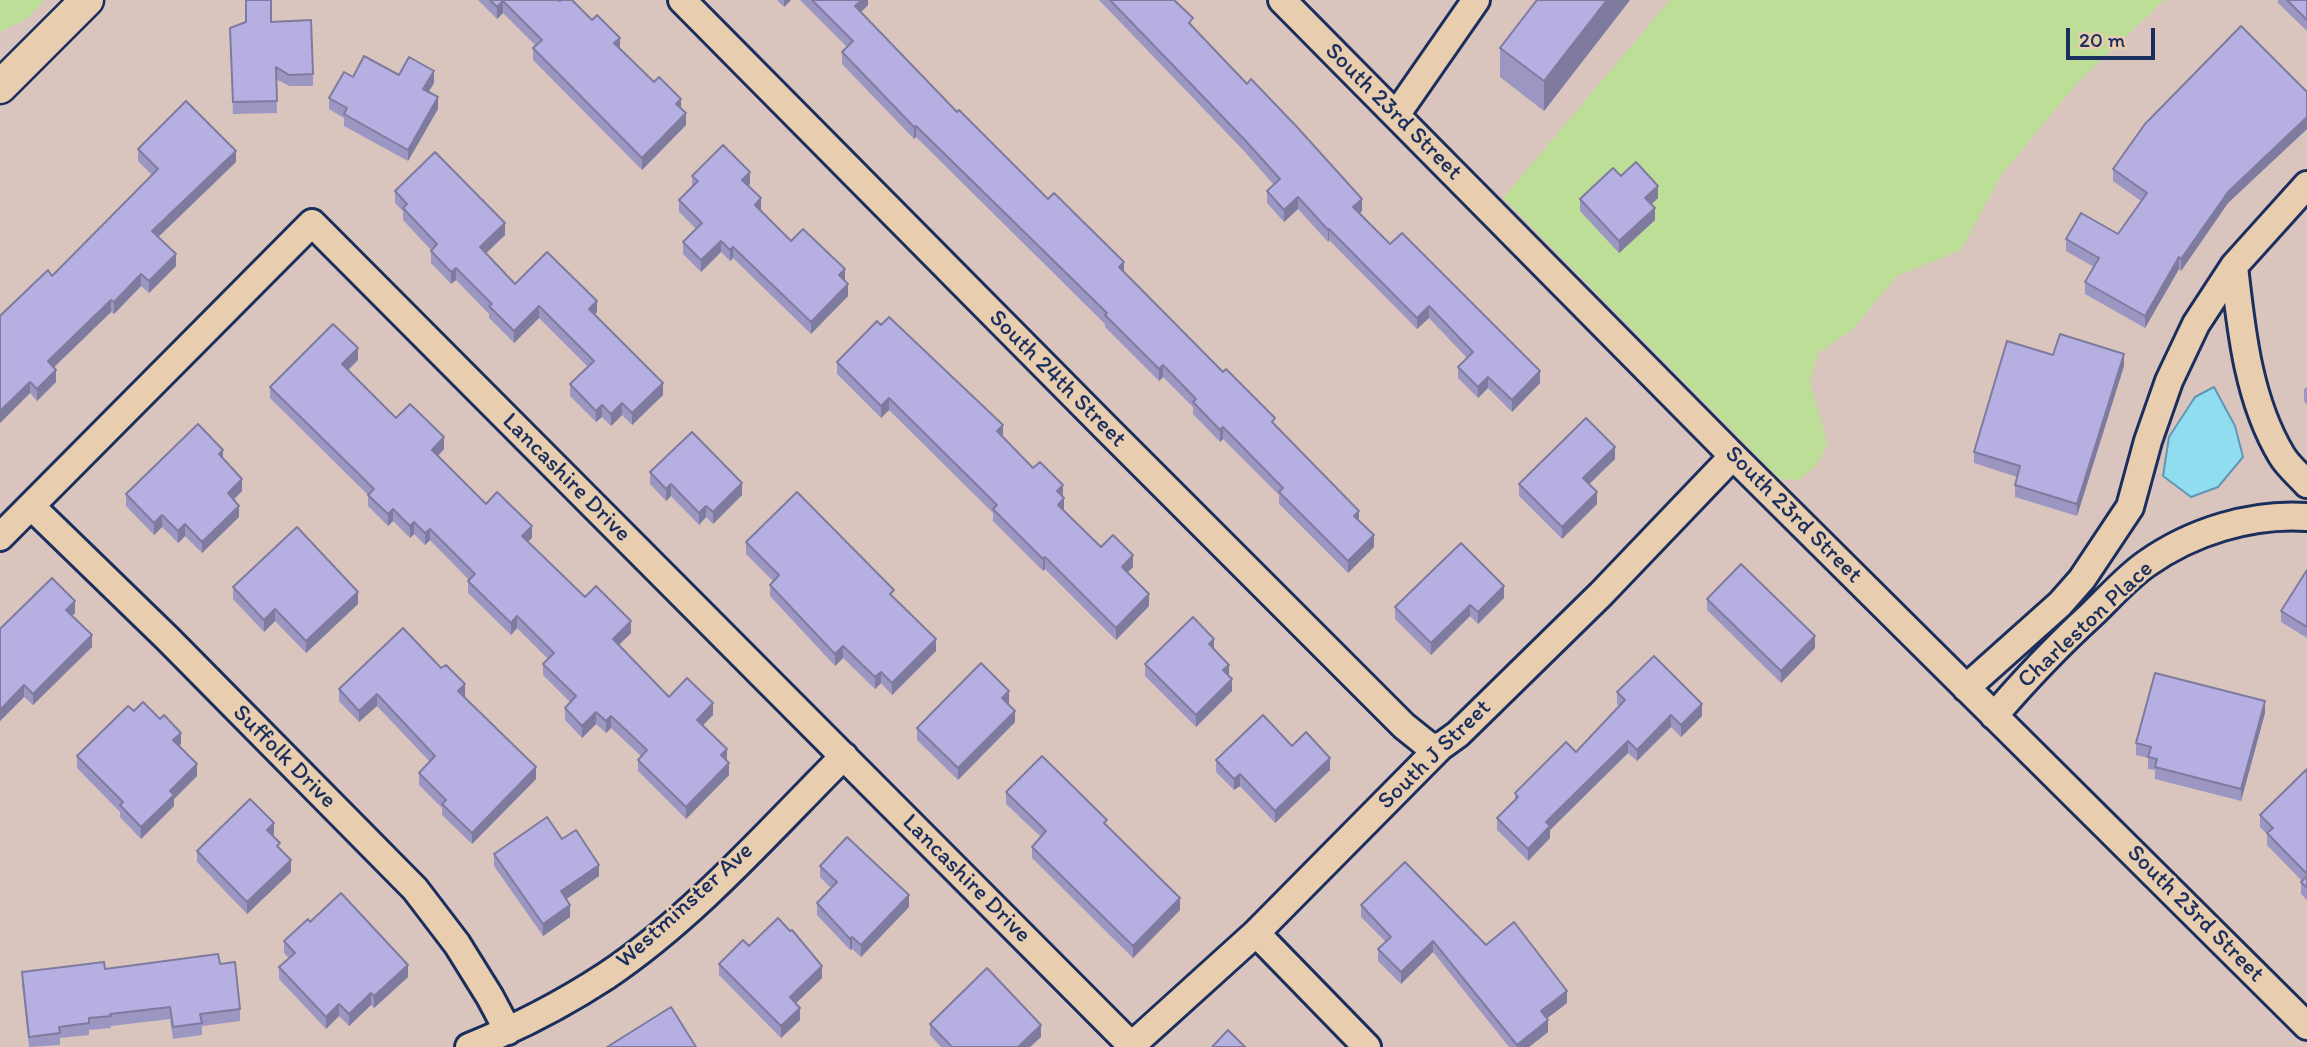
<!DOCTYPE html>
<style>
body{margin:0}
#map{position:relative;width:2307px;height:1047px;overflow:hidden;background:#d9c4be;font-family:Itim,sans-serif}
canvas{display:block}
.scale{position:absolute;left:2066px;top:28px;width:89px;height:32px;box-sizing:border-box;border:4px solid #1b2f5e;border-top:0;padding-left:9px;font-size:21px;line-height:24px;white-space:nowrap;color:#1b2f5e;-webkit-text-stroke:5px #e8cdaf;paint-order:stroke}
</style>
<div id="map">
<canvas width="2307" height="1047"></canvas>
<div class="scale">20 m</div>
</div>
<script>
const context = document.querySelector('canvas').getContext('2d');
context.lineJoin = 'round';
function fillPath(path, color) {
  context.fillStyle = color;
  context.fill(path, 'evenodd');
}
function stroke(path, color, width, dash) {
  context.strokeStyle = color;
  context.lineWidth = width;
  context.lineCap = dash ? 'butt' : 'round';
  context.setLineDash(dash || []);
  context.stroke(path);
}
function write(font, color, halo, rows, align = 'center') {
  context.font = font + ' Itim,sans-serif';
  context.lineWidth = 5;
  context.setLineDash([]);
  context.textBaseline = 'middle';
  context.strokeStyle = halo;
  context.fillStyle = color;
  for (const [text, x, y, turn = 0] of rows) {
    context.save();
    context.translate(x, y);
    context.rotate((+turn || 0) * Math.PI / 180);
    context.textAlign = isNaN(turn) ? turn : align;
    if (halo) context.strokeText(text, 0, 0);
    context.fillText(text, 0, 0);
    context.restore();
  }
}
fillPath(new Path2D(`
 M0,0H45L26,19L0,32Z
 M1670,0H2164L2079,81L2002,174L1961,250L1897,276L1851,331L1818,353L1810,383L1828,444L1816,466L1799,480L1780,479L1503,198Z`), '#bcde97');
const water = new Path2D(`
 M2214,387L2235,426L2243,457L2218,487L2191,497L2163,476L2169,437L2195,397Z`);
fillPath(water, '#90ddef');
stroke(water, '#6197b5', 2);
const minor = new Path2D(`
 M682,0L1106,428L1404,726L1429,746L1440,747
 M1282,0L1733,456L2307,1026
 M1396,115L1476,0
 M2307,185L2234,266C2241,329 2248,400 2282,456C2288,466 2299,475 2307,484
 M31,506L168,639L415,889L457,944L490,997L508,1031
 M0,537L312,223L1132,1046
 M1966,688L2060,604L2082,579L2130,507L2148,441L2169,381L2196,324L2234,266
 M1994,716C2025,680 2056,647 2091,615C2108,599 2126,578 2146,564C2191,532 2251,513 2307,517
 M1256,933L1367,1047
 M469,1047C517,1028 563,1004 606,976C695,916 768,832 844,756
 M1130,1047L1256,933L1440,747L1458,734L1601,594L1733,456`);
const tertiary = new Path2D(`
 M0,87L87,0`);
stroke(minor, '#1b2f5e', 32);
stroke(tertiary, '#1b2f5e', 37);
stroke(minor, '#e8cdaf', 26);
stroke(tertiary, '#e8cdaf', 32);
fillPath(new Path2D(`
 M478,0H558L620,49L681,109L686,125L642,170L533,60V48L536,46L503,13L497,19Z
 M777,0H791L784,7Z
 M800,0H868V5L861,12L957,112L1124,272L1275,426L1359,521L1374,547L1348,573L1279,504V495L1223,439L1220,442L1193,414V407L1163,377L1159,381L1105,327V324L916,137L914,139L842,64V52L847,47Z
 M1099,0H1174L1193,27L1362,211L1360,213L1390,244L1540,383L1512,412L1488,388L1478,398L1458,378V367L1467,358L1429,318L1417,329L1329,240L1328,242L1298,209L1284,222L1267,203V191L1274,185L1244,151Z
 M1537,0H1630L1544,111L1500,77V48Z
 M2278,0H2307V31L2278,3Z
 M271,22L313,74V86H289L276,79L277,113L233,114L230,40Z
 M399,75L434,83L428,92L438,109L408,161L344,126V118L329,109V98L353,77Z
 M2307,92V129L2228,203L2181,271L2179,269L2145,328L2085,294V282L2094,267L2066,251V239L2118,234L2141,201L2113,181V169Z
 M138,149L236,162L158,237L176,266L149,293L141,286L114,314L111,312L54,367L56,382L37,401L30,393L0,423V316L52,276L152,175L138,161Z
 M692,176L750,184L748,185L761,210L791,241L845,281L848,296L811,334L733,258L730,261L721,252L701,272L683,254V242L696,229L679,212V200L692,187Z
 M1621,176L1658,198L1651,205L1655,220L1619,253L1580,211V199Z
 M395,191L505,235L486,253L515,284L597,312L595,315L663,395L632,425L622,415L611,426L602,417L596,422L570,396V384L588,367L539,318L514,343L489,318V314L456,280L451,284L431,263V250L403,220V211L395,203Z
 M2053,355L2124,366L2077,516L2015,497V485L2017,477L1974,463V452Z
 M358,360L348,370L396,418L444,449L438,456L486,504L532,538L528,541L585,597L631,633L618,645L669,697L713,715L703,725L727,761L729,775L686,819L638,771V760L641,756L611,728L606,733L596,724L582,738L565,720V708L570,702L543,675V664L548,659L517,628L511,635L468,593V581L469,580L430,540L425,545L414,534L410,538L393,521L388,526L368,506V495L270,398V387Z
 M837,362L1003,437L1063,497L1064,510L1101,547L1133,567L1127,572L1149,606L1116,640L1045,569L1043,571L993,521V513L889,410L881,418L837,374Z
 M2307,387V405L2304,401V389Z
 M223,459L242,491L233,500L239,517L202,553L185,536L178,543L162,527L154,535L126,506V494Z
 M1615,459L1589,484L1597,504L1562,539L1519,496V484Z
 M650,472L742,495L713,524L706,517L699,525L671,496L666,501L650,484Z
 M746,542L894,598L936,651L892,695L881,683L875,689L843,658L835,666L770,596V585L773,581L746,554Z
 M2307,570V638L2281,622V611Z
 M233,587L358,604L306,653L275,621L264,632L233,599Z
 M1504,598L1478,624L1470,616L1431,655L1395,619V607Z
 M1707,599L1815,648L1781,683L1707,610Z
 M75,613L72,616L92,647L33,705L24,697L0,721V629Z
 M1214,650L1229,676L1232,691L1196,727L1145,676V664Z
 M339,689L465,696L464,697L536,779L472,844L442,815V808L419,785V773L430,762L377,706L359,722L339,701Z
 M1617,692L1702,716L1681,737L1671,727L1637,761L1628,753L1550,830V838L1528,861L1497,830V818L1515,800V793L1576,752L1619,706L1617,704Z
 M1009,703L1008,704L1015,722L958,780L917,740V728Z
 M134,711L181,744L179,746L197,776L174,799V806L141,839L120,817V812L77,768V756Z
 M2265,713L2241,801L2155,779V770L2148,769V758L2136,755V743Z
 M1292,746L1330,770L1275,823L1240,786L1234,790L1216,772V760Z
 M2307,769V900L2301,894V882L2302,881L2267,845V834L2260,827V815Z
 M1006,792L1107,826L1180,910L1133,958L1032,858V847L1041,837L1006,804Z
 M274,835L273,836L291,872L247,914L197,862V851Z
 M562,839L599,876L566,899L570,917L543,936L494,866V854Z
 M820,866L909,907L861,957L852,949L850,950L817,915V903L831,888L820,877Z
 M1361,905L1486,945L1567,1003L1547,1018L1548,1032L1529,1047H1509L1433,952L1401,984L1378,961V949L1386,942L1361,917Z
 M310,922L408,977L374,1008L371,1005L349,1026L339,1016L326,1029L279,979V967L289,958L284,953V941Z
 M749,946L822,978L796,1003L800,1020L781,1038L719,975V964Z
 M220,964L240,1009V1021L202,1026V1035L173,1039L170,1019L111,1026V1028L89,1030V1035L60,1038V1045L29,1047L22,984V972Z
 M930,1024L1041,1037L1030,1047H941L930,1035Z`), '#9c97c2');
fillPath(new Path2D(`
 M784,0H791L784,7Z
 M862,0H868V5L855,18V6Z
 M1607,0H1630L1544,111V81Z
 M503,1V13L497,19V7Z
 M620,38V50L614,43Z
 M434,71V83L423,101V89Z
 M438,97V109L408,161V150Z
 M681,99V111L676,104Z
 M686,113V125L642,170V158Z
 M2307,117V129L2228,203L2181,271V259L2228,192Z
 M916,126V137L914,139V127Z
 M236,151V162L152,243V231Z
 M750,172V184L742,191V180Z
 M1658,186V198L1645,210V198Z
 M1298,197V209L1284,222V210Z
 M761,198V210L755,205Z
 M1362,199V211L1353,219V207Z
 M1655,208V220L1619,253V241Z
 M505,223V235L480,259V247Z
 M1329,229V240L1328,242V230Z
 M721,241V252L701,272V260Z
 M733,247V258L730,261V250Z
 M176,254V266L149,293V281Z
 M2179,257V269L2145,328V316Z
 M1124,262V273L1119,267Z
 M456,268V280L451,284V272Z
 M845,269V281L839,275Z
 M141,274V286L114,314V302Z
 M848,284V296L811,334V322Z
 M111,300V312L48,373V361Z
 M597,301V312L589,320V309Z
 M539,306V318L514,343V331Z
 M1429,306V318L1417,329V318Z
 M358,348V360L342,376V364Z
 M2124,354V366L2077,516V504Z
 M1163,365V377L1159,381V369Z
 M56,370V382L37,401V389Z
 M1540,371V383L1512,412V400Z
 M1488,377V388L1478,398V387Z
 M30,382V393L0,423V411Z
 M663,383V395L632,425V413Z
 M889,398V410L881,418V406Z
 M622,403V415L611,426V414Z
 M602,405V417L596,422V411Z
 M1003,425V437L997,431Z
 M1223,427V439L1220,442V430Z
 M444,437V449L432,462V450Z
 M1615,447V459L1583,490V478Z
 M223,450V462L219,454Z
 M242,479V491L228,505V493Z
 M742,483V495L713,524V512Z
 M671,484V496L666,501V489Z
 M1063,485V497L1057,503V491Z
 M1597,492V504L1562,539V527Z
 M1064,498V510L1058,505Z
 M239,506V517L202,553V542Z
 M706,506V517L699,525V513Z
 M393,509V521L388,526V514Z
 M1359,511V523L1354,516Z
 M162,515V527L154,535V523Z
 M414,522V534L410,538V526Z
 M185,524V536L178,543V531Z
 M532,526V538L522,547V536Z
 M430,529V540L425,545V533Z
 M1374,535V547L1348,573V561Z
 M1133,555V567L1122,578V567Z
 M1045,557V569L1043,571V559Z
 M1504,586V598L1478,624V612Z
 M358,592V604L306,653V641Z
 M1149,594V606L1116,640V628Z
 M75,601V613L66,621V610Z
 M1470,605V616L1431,655V643Z
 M275,609V621L264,632V620Z
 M517,616V628L511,635V623Z
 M631,621V633L613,651V639Z
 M92,635V647L33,705V694Z
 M1815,636V648L1781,683V671Z
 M936,639V651L892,695V683Z
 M1214,639V651L1209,644Z
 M843,646V658L835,666V654Z
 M1229,665V677L1223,670Z
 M881,672V683L875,689V677Z
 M1232,679V691L1196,727V715Z
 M465,684V696L458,703V691Z
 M24,685V697L0,721V710Z
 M1009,691V703L1002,710V698Z
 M377,694V706L359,722V711Z
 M2265,701V713L2241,801V789Z
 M713,703V715L697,731V720Z
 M1702,704V716L1681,737V725Z
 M1015,711V722L958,780V768Z
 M596,712V724L582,738V726Z
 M1671,715V727L1637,761V750Z
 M611,716V728L606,733V721Z
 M181,733V744L173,752V740Z
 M1628,741V753L1550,830V838L1528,861V849L1546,822Z
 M727,749V761L721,767V755Z
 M1330,758V770L1275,823V811Z
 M729,763V775L686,819V807Z
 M197,764V776L174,799V806L141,839V827L170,791Z
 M536,767V779L472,844V833Z
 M1240,774V786L1234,790V779Z
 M274,823V835L267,841V830Z
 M291,860V872L247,914V902Z
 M599,865V876L561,903V891Z
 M909,895V907L861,957V945Z
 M1180,898V910L1133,958V946Z
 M570,905V917L543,936V924Z
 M852,937V949L850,950V939Z
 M1433,941V952L1401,984V972Z
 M408,965V977L374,1008V996Z
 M822,966V978L790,1009V997Z
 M1567,991V1003L1541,1023V1011Z
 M371,993V1005L349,1026V1014Z
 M339,1004V1016L326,1029V1017Z
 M800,1008V1020L781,1038V1026Z
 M1548,1020V1032L1529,1047H1517V1045Z
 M1041,1025V1037L1030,1047H1018Z`), '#7f7b9e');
const building = new Path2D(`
 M246,0H271V22L311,20L313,74L289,75L276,67L277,101L233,102L230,28L246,22Z
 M490,0H558L560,1L561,0H572L592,20L597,15L620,38L614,43L654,82L659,77L681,99L676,104L686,113L642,158L533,48L542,40L503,1L497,7Z
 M812,0H862L855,6L957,112L959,110L1048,199L1054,193L1124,262L1119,267L1223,372L1226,369L1275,418L1272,422L1359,511L1354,516L1374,535L1348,561L1279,492L1283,488L1223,427L1220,430L1193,402L1196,399L1163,365L1159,369L1105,315L1107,313L916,126L914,127L842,52L853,41Z
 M1110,0H1174L1193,18L1189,23L1247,84L1251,79L1297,127L1362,199L1353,207L1390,244L1402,233L1540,371L1512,400L1488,377L1478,387L1458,367L1473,352L1429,306L1417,318L1329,229L1328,230L1298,197L1284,210L1267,191L1280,179L1244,139Z
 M1537,0H1607L1544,81L1500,48Z
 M2287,0H2307V20Z
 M2241,26L2307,92V117L2228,192L2181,259L2179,257L2145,316L2085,282L2099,258L2066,239L2081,213L2118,234L2147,193L2113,169L2145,124Z
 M364,56L399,75L409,57L434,71L423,89L438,97L408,150L344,114L347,108L329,98L344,72L353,77Z
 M186,101L236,151L152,231L176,254L149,281L141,274L114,302L111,300L48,361L56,370L37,389L30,382L0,411V316L48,270L52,276L158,169L138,149Z
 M723,145L750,172L742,180L761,198L755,205L791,241L803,229L845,269L839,275L848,284L811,322L733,247L730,250L721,241L701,260L683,242L702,223L679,200L698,181L692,176Z
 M435,152L505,223L480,247L515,284L547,252L597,301L589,309L663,383L632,413L622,403L611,414L602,405L596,411L570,384L594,361L539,306L514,331L489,306L492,304L456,268L451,272L431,251L437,244L403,208L407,204L395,191Z
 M1636,162L1658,186L1645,198L1655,208L1619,241L1580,199L1613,168L1621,176Z
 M889,317L1003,425L997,431L1033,468L1040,462L1063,485L1057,491L1064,498L1058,505L1101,547L1113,535L1133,555L1122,567L1149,594L1116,628L1045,557L1043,559L993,509L997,505L889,398L881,406L837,362L877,321L881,325Z
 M333,324L358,348L342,364L396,418L410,404L444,437L432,450L486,504L497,492L532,526L522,536L585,597L596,586L631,621L613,639L669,697L687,678L713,703L697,720L727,749L721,755L729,763L686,807L638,760L647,750L611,716L606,721L596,712L582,726L565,708L576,696L543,664L554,653L517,616L511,623L468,581L475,574L430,529L425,533L414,522L410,526L393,509L388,514L368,495L374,489L270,387Z
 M2060,334L2124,354L2077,504L2015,485L2020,466L1974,452L2007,341L2053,355Z
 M1586,418L1615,447L1583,478L1597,492L1562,527L1519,484Z
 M198,424L223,450L219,454L242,479L228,493L239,506L202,542L185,524L178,531L162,515L154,523L126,494Z
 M692,432L742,483L713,512L706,506L699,513L671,484L666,489L650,472Z
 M797,492L894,590L890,594L936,639L892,683L881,672L875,677L843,646L835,654L770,585L779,575L746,542Z
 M297,527L358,592L306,641L275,609L264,620L233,587Z
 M1461,543L1504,586L1478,612L1470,605L1431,643L1395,607Z
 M1741,564L1815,636L1781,671L1707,599Z
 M2307,570V627L2281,611Z
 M52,578L75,601L66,610L92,635L33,694L24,685L0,710V629Z
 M1193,617L1214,639L1209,644L1229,665L1223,670L1232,679L1196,715L1145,664Z
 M403,628L441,668L446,665L465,684L458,691L536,767L472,833L442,804L446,800L419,773L435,756L377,694L359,711L339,689Z
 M1654,656L1702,704L1681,725L1671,715L1637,750L1628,741L1546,822L1550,826L1528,849L1497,818L1518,797L1515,793L1566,742L1576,752L1625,700L1617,692Z
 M981,663L1009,691L1002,698L1015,711L958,768L917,728Z
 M2155,673L2265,701L2241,789L2155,767L2157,759L2148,757L2151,747L2136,743Z
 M143,702L160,719L164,715L181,733L173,740L197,764L170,791L174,795L141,827L120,805L123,802L77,756L128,706L134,711Z
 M1263,715L1292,746L1306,732L1330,758L1275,811L1240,774L1234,779L1216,760Z
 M1042,756L1107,820L1104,823L1180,898L1133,946L1032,847L1046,831L1006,792Z
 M2307,769V874L2267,833L2273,828L2260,815Z
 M250,799L274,823L267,830L280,843L277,846L291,860L247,902L197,851Z
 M547,817L562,839L576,830L599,865L561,891L570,905L543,924L494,854Z
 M847,837L909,895L861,945L852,937L850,939L817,903L837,882L820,866Z
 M1405,862L1486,945L1514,922L1567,991L1541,1011L1548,1020L1517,1045L1433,941L1401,972L1378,949L1391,937L1361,905Z
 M2307,876V888L2301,882Z
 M341,893L408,965L374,996L371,993L349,1014L339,1004L326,1017L279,967L295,953L284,941L308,919L310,922Z
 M778,918L790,931L792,930L822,966L790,997L800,1008L781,1026L719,964L743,940L749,946Z
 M218,954L220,964L235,962L240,1009L200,1014L202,1023L173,1027L170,1007L110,1014L111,1016L89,1018V1023L59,1027L60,1033L29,1037L22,972L104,962L105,969Z
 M987,968L1041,1025L1018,1047H952L930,1024Z
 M671,1007L696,1047H607Z
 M1228,1030L1245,1047H1212Z`);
fillPath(building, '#b5b0e1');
stroke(building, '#7f7b9e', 2);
write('24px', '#1b2f5e', '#e8cdaf', [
 ["South 23rd Street",1393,112,45],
 ["South 24th Street",1057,379,45],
 ["Lancashire Drive",566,478,45],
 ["South 23rd Street",1793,515,45],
 ["Charleston Place",2086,625,-43],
 ["South J Street",1435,755,-44],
 ["Suffolk Drive",284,757,45],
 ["Lancashire Drive",966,879,45],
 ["Westminster Ave",685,906,-42],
 ["South 23rd Street",2195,914,45]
]);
</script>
